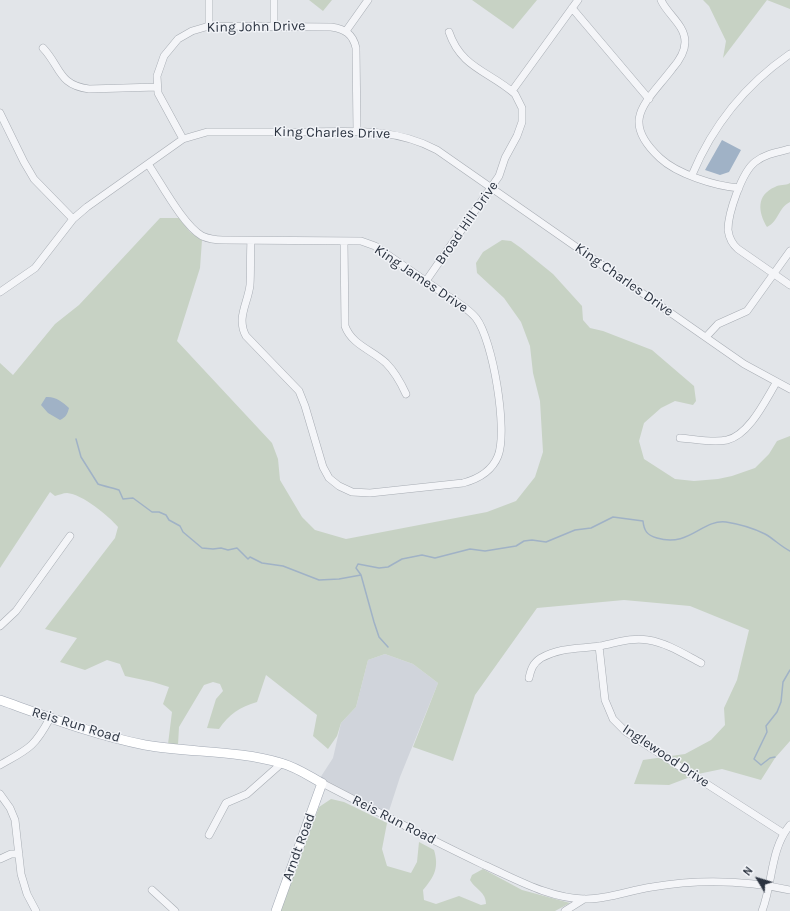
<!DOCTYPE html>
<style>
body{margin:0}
#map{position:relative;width:790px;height:911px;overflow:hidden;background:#e2e5e9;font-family:Karla,sans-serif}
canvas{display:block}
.north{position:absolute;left:738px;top:859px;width:40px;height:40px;-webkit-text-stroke:3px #f1f3f7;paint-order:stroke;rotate:308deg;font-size:11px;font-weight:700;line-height:16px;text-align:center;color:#2b3340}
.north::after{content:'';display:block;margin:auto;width:14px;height:18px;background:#2b3340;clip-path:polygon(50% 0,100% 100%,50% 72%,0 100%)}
</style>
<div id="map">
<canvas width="790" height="911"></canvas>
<div class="north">N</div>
</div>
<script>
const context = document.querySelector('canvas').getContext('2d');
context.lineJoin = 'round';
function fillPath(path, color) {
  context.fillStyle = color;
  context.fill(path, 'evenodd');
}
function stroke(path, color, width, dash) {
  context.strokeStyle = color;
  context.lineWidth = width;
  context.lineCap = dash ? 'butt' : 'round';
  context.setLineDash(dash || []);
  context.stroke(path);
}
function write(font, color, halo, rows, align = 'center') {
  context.font = font + ' Karla,sans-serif';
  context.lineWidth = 3;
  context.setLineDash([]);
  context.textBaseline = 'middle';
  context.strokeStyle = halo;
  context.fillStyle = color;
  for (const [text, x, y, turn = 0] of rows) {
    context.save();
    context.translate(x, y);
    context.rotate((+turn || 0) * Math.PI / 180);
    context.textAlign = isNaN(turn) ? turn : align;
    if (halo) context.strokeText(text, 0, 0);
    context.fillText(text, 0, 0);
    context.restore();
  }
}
fillPath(new Path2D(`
 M385,654L413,664L438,683L400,777L388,814L320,778L333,758L341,723L356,707L368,660Z`), '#d0d4db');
fillPath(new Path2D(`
 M309,0H332L323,11Z
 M472,0H537L513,29Z
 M703,0H790V9L767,0L723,58L726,41L709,6Z
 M790,183V202C778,208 779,221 767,227C758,212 756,195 775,187C780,184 785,186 790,183Z
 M160,218H179L190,232L202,240L200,268L177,341L272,443L278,459L280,480L302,517L315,530L346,539L487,512L516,501L535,477L543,452L540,401L533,373L530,346L521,322L504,298L477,273L476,263L483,252L502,240L511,241L521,248L553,274L582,306L583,320L590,328L603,331L652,350L694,386L696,401L693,405L675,401L661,408L644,423L639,441L644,459L675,479L694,481L718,479L732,476L755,468L769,454L777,441L790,436V741L775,758L761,780L722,769L698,774L669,785L634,784L643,760L685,754L711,740L725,725L724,708L737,680L749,630L690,606L624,600L537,608L475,695L453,761L413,747L438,683L413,664L385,654L368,660L356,707L341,723L337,736L328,749L313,736L317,715L266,675L257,702C240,707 229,714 219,729L207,728L216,699L223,691L220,684L213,682L204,685L179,727L178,745L168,744L172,712L163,704L169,687L153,682L125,676L120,664L107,660L85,670L60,662L77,638L45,629L115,538L118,527C109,516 82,494 67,493C63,493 59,495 55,496L50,492L0,568V363L13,375L55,324L79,305Z
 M331,799L344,802L387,823L382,849L387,866L411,873L417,862L419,842L434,850C439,867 435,876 423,890L424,900L436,904L459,896L481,905L486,904C486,892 476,890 470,880L472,875L483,869L522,890L570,903L555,911H280L319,807Z`), '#c7d2c4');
fillPath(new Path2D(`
 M722,140L741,150L729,172L720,175L705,170Z
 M46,397C55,396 63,402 69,408C67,415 66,417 60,420L48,413L41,405Z`), '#a0b2c6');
stroke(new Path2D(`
 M76,439L81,457L98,484C100,485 116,489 119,490L123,499L133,498L152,512H159L166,515L169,520L180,526L183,532L202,548L213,549L221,548L228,550L237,548L248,559L250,557L262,563L283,566L319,580L339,579L361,575L356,568L358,564L379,568L388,567L402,559L422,555L435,558L470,549L485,551L516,546L524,541L532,540L546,542L575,530L591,528L613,517L643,521C644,531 647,535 657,538C689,548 702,519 726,522C739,524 753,528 765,534C774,539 780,546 790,551
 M361,575L374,622L379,637L388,647
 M775,757L770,758L761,765L754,759L767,732L766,726L777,712L781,702L783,682L790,670`), '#a0b2c6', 1.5);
const minor = new Path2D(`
 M209,0V26
 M661,0C667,14 685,25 685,42C685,52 679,61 672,69C646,103 619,120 660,158C677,174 715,186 739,188
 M572,8L649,99
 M274,25V0
 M346,31L368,0
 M43,48C61,67 58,85 89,89L157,87
 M512,91L578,0
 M0,113L24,162L34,179L73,219
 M183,139L158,93L157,76L164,56L178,39L192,31L209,26L331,27C345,29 353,34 356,48L357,131
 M790,149C778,152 765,154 755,162C742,172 728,213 728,230C729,237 732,244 738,249L790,285
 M148,164C161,183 183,225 202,236C209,239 216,240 223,240L361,241L375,246C397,261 418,276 440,291C452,299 467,307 476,318C493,340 508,431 498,456C492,471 478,479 463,483L370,493L352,492L339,486L329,478L323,467L305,406L299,391L246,336C236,318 248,303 250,285C251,270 250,256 251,241
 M692,175C713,125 745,85 790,54
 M344,241L345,326C352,345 372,350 386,363C395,372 401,383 406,394
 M426,281L499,176L505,158L517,136L522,122V108L515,94C489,71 461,68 449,32
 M0,292L35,268L73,219L87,207L183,139L207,132C241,132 274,132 308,132C353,131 396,128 437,150L744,364L790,389
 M706,337L718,324L747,311L790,251
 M680,438C695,439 712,443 727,440C749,435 765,401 776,383
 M0,626L16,611L70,536
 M599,646L605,700L613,719L626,732L783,833
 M529,678C531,669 533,663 541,658C561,647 579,649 600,646C616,643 632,637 648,640C667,643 684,654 701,663
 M0,765C28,749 34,748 50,718
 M322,783C376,811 429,839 484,865C516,879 548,898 584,899C606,900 630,890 652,887C699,879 743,880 790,890
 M0,794L10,808L15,820L21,874L27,894L36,911
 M209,835L226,803L247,794L282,763
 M0,859L11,854H19
 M152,890L175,911
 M565,911L584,899
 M762,911C773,883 770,849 790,825`);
const major = new Path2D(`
 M0,700C48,717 95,735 145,745C190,753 237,750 281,763C296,767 309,776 322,783L276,911`);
stroke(minor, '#a7acb3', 8);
stroke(major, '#a2a9b4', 10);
stroke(minor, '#f4f5f8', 7);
stroke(major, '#fff', 9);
write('14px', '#2b3340', '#f1f3f7', [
 ["King John Drive",256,27,-1],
 ["King Charles Drive",332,133,1],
 ["Broad Hill Drive",467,223,-55],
 ["King James Drive",421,279,34],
 ["King Charles Drive",624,280,35],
 ["Reis Run Road",76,725,17],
 ["Inglewood Drive",666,756,34],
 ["Reis Run Road",394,820,27],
 ["Arndt Road",299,847,-70]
]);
</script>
